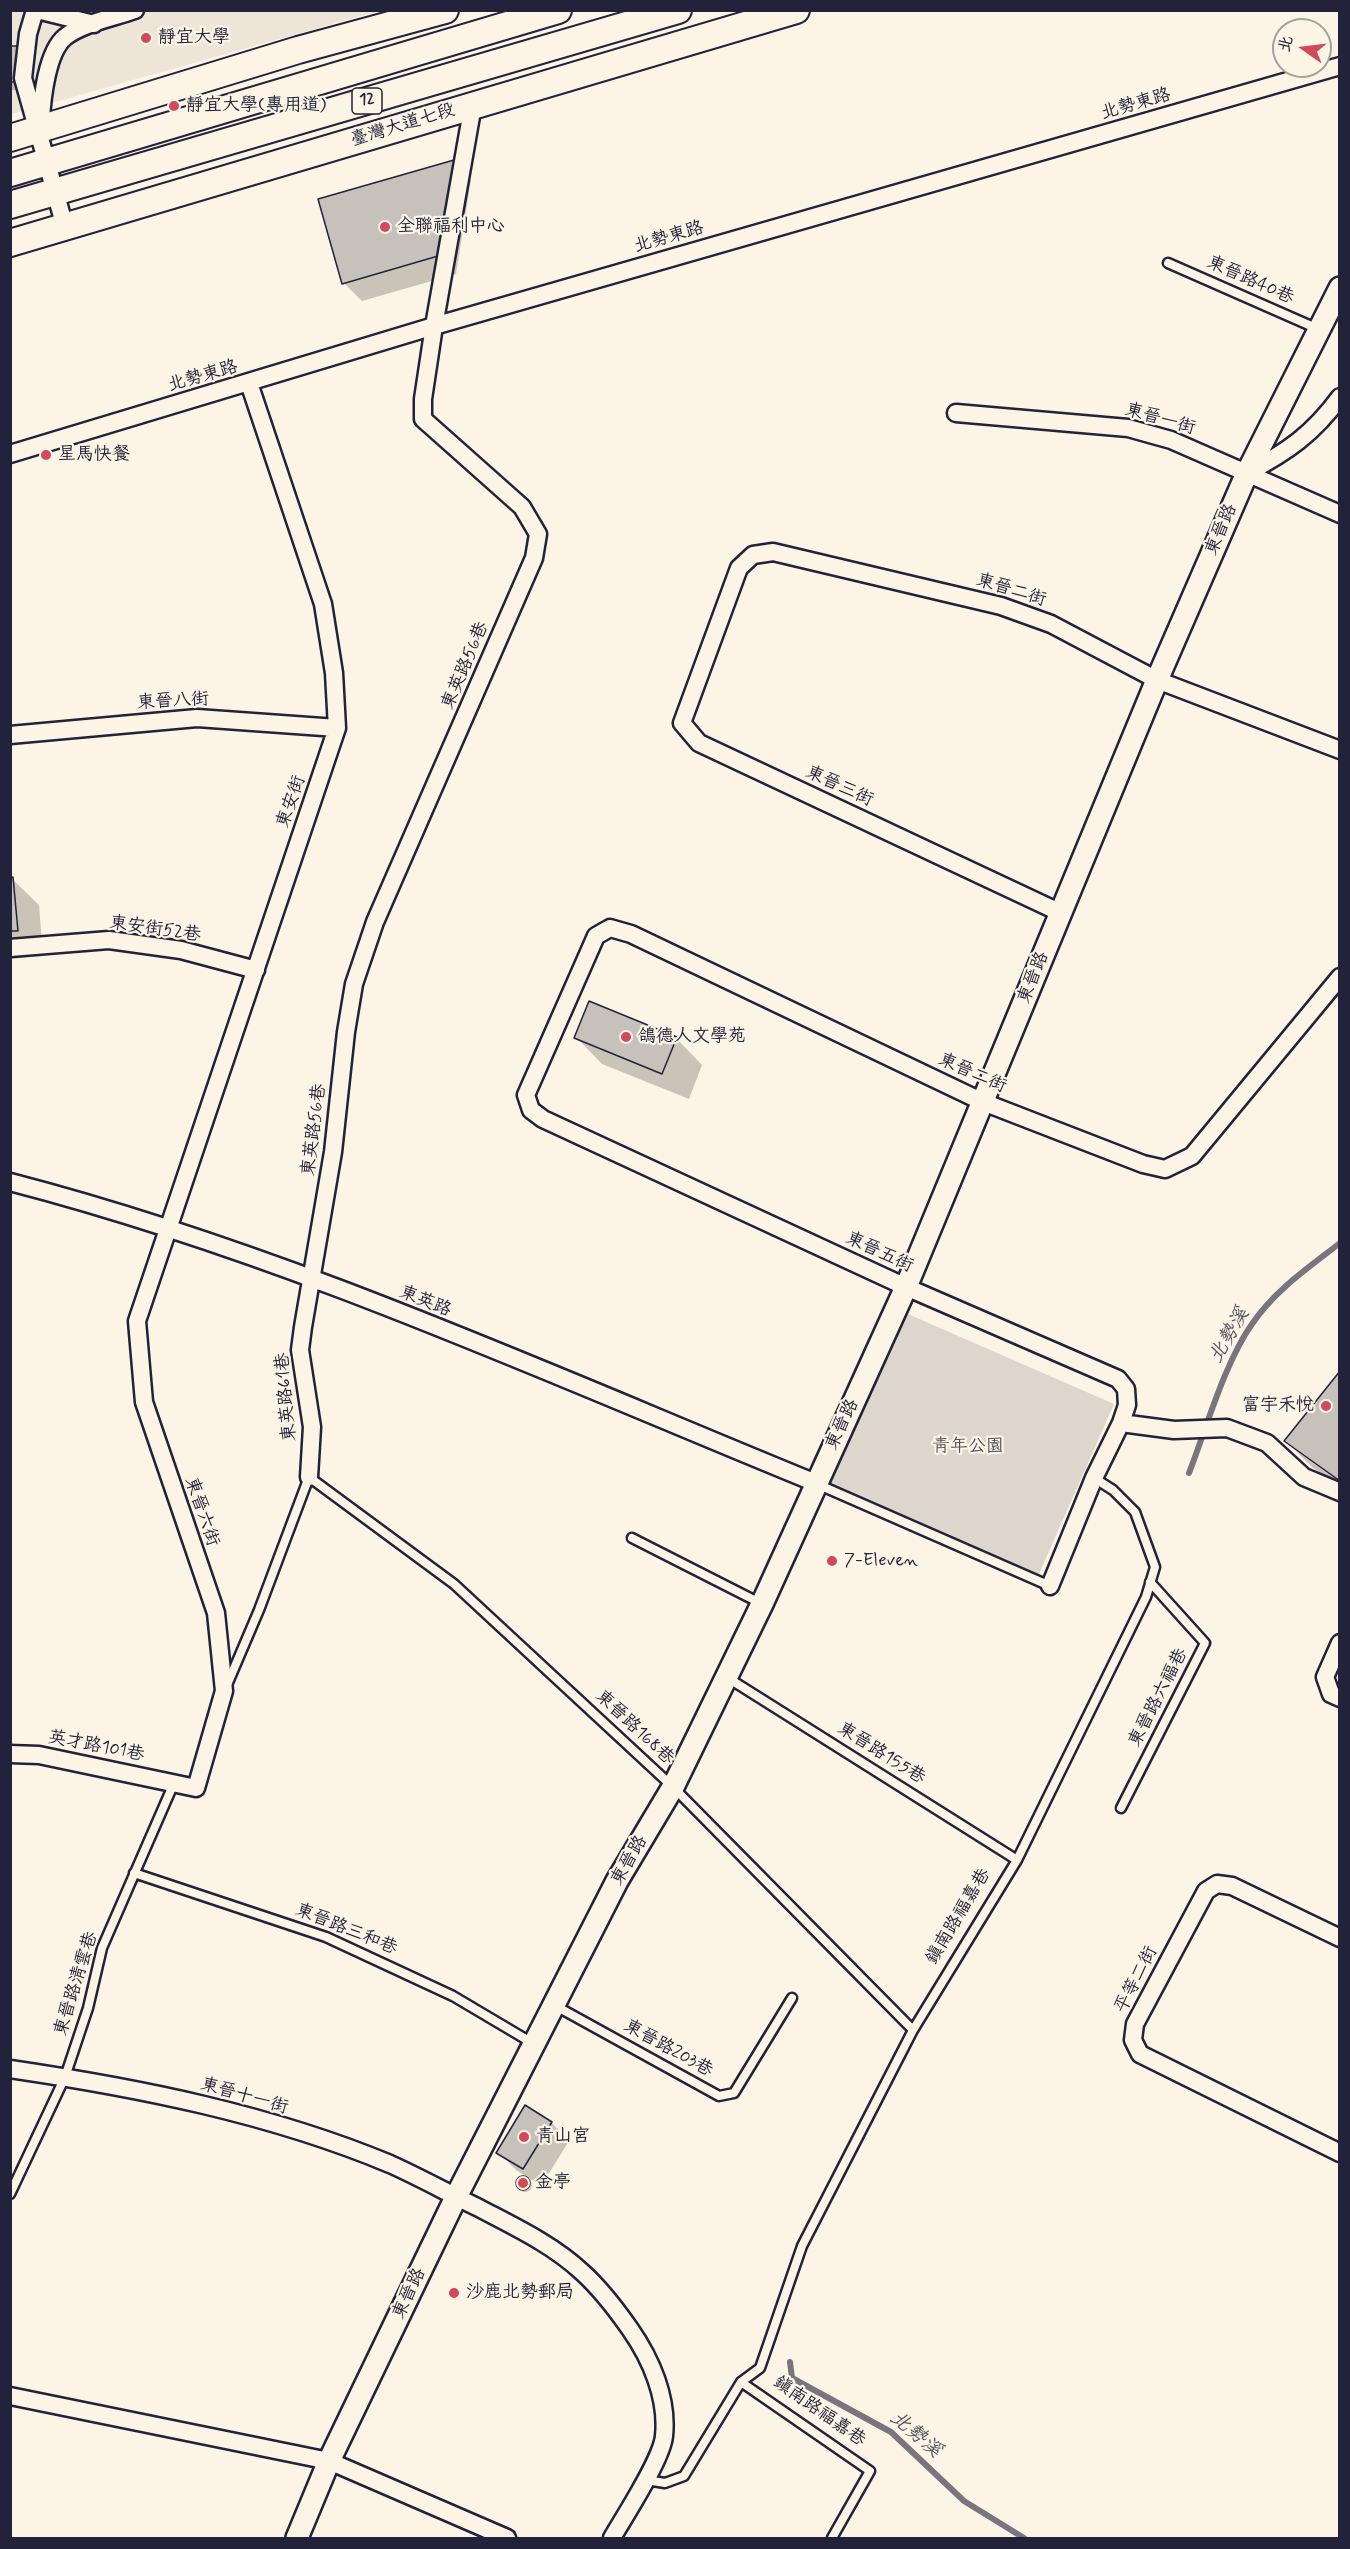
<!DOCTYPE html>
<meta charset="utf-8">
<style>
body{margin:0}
#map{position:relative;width:1350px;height:2549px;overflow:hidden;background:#fcf5e5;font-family:Mynerve,"LXGW WenKai TC",sans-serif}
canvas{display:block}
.frame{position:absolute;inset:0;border:12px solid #22223b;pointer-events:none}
.north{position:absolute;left:1272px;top:18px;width:60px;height:60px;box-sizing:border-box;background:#fcf5e5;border:2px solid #a5a1a1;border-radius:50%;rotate:284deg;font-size:16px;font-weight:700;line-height:24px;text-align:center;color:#22223b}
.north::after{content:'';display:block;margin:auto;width:21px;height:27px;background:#d1495b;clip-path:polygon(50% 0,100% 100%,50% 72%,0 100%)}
</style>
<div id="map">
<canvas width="1350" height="2549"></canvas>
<div class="frame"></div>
<div class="north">北</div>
</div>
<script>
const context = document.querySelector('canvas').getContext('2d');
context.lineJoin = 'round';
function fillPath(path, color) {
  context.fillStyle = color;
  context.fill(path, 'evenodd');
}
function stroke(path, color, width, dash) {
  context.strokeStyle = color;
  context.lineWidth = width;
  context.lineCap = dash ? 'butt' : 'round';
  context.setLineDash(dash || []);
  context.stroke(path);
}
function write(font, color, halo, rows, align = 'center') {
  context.font = font + ' Mynerve,"LXGW WenKai TC",sans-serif';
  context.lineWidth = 4.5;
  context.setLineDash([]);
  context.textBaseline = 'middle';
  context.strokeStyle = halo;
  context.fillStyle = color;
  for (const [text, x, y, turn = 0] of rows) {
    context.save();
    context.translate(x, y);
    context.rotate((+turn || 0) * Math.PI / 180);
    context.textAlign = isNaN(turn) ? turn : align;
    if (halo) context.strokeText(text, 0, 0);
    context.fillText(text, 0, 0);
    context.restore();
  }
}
fillPath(new Path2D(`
 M11,11H379L12,114Z`), '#ece5d8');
fillPath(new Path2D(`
 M901,1311L1114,1404L1035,1583L823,1490Z`), '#dcd6cc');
fillPath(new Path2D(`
 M10,47L28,90H10Z
 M454,162L471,180L456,274L362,301L344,283L320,200Z
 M10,877L39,905L43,956L10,959Z
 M576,1037L676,1038L702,1065L689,1099L602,1064Z
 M1340,1374V1487L1312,1467L1286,1441Z
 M526,2107L552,2123L569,2141L541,2186L516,2170L498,2152Z
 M518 2185a7 7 0 1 1 14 0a7 7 0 1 1-14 0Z`), '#0003');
stroke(new Path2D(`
 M1189,1473C1206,1429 1225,1362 1252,1324C1275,1290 1308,1268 1340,1243
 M790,2362L792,2378L891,2432L964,2501L1024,2538`), '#78757e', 6);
const building = new Path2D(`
 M10,46H21L20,82H10Z
 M454,160L438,256L342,284L318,199Z
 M13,877L18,931H10V878Z
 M589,1001L677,1037L662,1074L574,1038Z
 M1340,1371V1481L1284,1441Z
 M525,2105L552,2122L523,2169L496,2153Z
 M516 2183a7 7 0 1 1 14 0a7 7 0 1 1-14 0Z`);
fillPath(building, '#c6c1bb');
stroke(building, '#22223b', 1.5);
const service = new Path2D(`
 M1168,263L1318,329
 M817,1484L1050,1586
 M632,1538L762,1604
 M728,1678L1017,1860
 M227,1685L259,1610L309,1477L454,1584L673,1787L913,2030
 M1121,1808L1205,1643L1150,1582
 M134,1873L326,1937L453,1996L534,2044
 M554,2005L719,2096L734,2093L792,1998
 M10,2194L65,2077L88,2008L102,1948L174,1783
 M741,2382L870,2471L832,2538
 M646,2480L665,2483L684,2476L741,2382L760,2368L802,2246L913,2030L1017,1860L1146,1597L1155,1567L1135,1512L1113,1490L1094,1478`);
const minor = new Path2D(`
 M35,10L28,34L23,78L65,227
 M37,10L94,24
 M41,120C42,98 47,52 65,37C83,23 113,18 135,10
 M956,413L1128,428L1171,440L1340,514
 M10,454L434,326L1340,66
 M1247,473C1287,452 1313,434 1340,397
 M10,735L197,718L337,728
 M1061,913L699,743L682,723L739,568L753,555L773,552L1001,606L1051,624L1157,680L1340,750
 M10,948L109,940L181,950L256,970
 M10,1182C288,1254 551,1375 816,1483
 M1121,1423L1174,1430L1227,1428L1267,1443L1304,1477L1340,1492
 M309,1477L312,1427L300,1350L303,1327L333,1152L346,1032L354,984L375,922L534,558L538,534L522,507L423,419V399L434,326L473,105
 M1050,1586L1094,1478L1121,1423L1127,1405L1126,1389L1118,1379L906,1287L543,1119L531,1110L526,1095L596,936L610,928L631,934L983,1102L1143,1164L1165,1169L1192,1156L1340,977
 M1340,1643L1325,1677L1331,1694L1340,1698
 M10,1754L39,1755L196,1788L224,1691L216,1613L144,1402L137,1321L337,728L334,673L323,604L249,383
 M1340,1938L1232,1886L1217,1884L1206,1891L1135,2024L1133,2040L1140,2054L1340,2153
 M10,2069C139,2088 270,2114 390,2164C419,2177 448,2193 477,2207C513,2226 552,2244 582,2272C601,2289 616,2309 630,2329C651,2359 668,2398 664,2436C662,2459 624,2517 612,2538
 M10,2396L329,2461L507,2538`);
const tertiary = new Path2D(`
 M297,2538L329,2461L456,2197L617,1881L673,1787L762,1604L906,1287L1157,680L1247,473L1340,288`);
const primary = new Path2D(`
 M10,138L298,50L445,10
 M10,173L558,10
 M10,205L678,10
 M10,243L796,10`);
stroke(service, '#22223b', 13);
stroke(minor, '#22223b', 21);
stroke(tertiary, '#22223b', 26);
stroke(primary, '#22223b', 30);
stroke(service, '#fcf5e5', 8);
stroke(minor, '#fcf5e5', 16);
stroke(tertiary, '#fcf5e5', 21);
stroke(primary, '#fcf5e5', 26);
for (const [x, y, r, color] of [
 [146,38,6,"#d1495b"],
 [174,106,6,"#d1495b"],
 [385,227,6,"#d1495b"],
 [46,455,6,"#d1495b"],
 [626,1037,6,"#d1495b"],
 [1326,1406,6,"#d1495b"],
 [832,1561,6,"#d1495b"],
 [524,2137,6,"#d1495b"],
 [523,2183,6,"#d1495b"],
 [454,2293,6,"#d1495b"]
]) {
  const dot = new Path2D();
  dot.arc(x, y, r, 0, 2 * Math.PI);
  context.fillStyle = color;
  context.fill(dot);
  stroke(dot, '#fcf5e5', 2);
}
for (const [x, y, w] of [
 [367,101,30]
]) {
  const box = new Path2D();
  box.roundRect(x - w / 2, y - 13, w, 26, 4.5);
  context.fillStyle = '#fcf5e5';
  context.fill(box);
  stroke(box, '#22223b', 1.5);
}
write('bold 16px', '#22223b', null, [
 ["12",367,101]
]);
write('18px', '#22223b', '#fcf5e5', [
 ["靜宜大學",158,38],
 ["靜宜大學(專用道)",186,106],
 ["全聯福利中心",397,227],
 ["星馬快餐",58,455],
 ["鴿德人文學苑",638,1037],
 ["富宇禾悅",1314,1406,"right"],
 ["7-Eleven",844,1561],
 ["青山宮",536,2137],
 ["金亭",535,2183],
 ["沙鹿北勢郵局",466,2293]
], 'left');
write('18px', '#22223b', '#fcf5e5', [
 ["北勢東路",1136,105,-16],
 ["臺灣大道七段",403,126,-17],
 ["北勢東路",669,238,-16],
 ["東晉路40巷",1250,281,24],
 ["北勢東路",203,377,-16],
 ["東晉一街",1160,420,16],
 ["東晉路",1222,530,-67],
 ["東晉二街",1011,591,17],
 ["東英路56巷",466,666,-67],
 ["東晉八街",173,702,-3],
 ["東晉三街",839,787,25],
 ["東安街",292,802,-71],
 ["東安街52巷",155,930,8],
 ["東晉路",1034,978,-68],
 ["東晉二街",972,1074,24],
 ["東英路56巷",315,1130,-83],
 ["東晉五街",879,1253,25],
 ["東英路",425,1302,22],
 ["東英路61巷",287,1397,-95],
 ["東晉路",843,1425,-65],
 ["東晉六街",201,1512,71],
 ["東晉路六福巷",1159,1698,-63],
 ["東晉路168巷",634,1728,43],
 ["英才路101巷",96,1747,11],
 ["東晉路155巷",881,1754,32],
 ["東晉路",630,1861,-60],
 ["鎮南路福嘉巷",959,1917,-59],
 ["東晉路三和巷",346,1930,22],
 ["平等二街",1137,1980,-63],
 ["東晉路清雲巷",77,1984,-73],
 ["東晉路203巷",668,2049,29],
 ["東晉十一街",244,2097,16],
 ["東晉路",410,2294,-65],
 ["鎮南路福嘉巷",819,2412,35]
]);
write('18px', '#504f5f', '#fcf5e5', [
 ["青年公園",968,1447]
]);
write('italic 20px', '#545362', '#fcf5e5', [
 ["北勢溪",1230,1336,-60],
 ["北勢溪",915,2435,40]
]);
</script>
